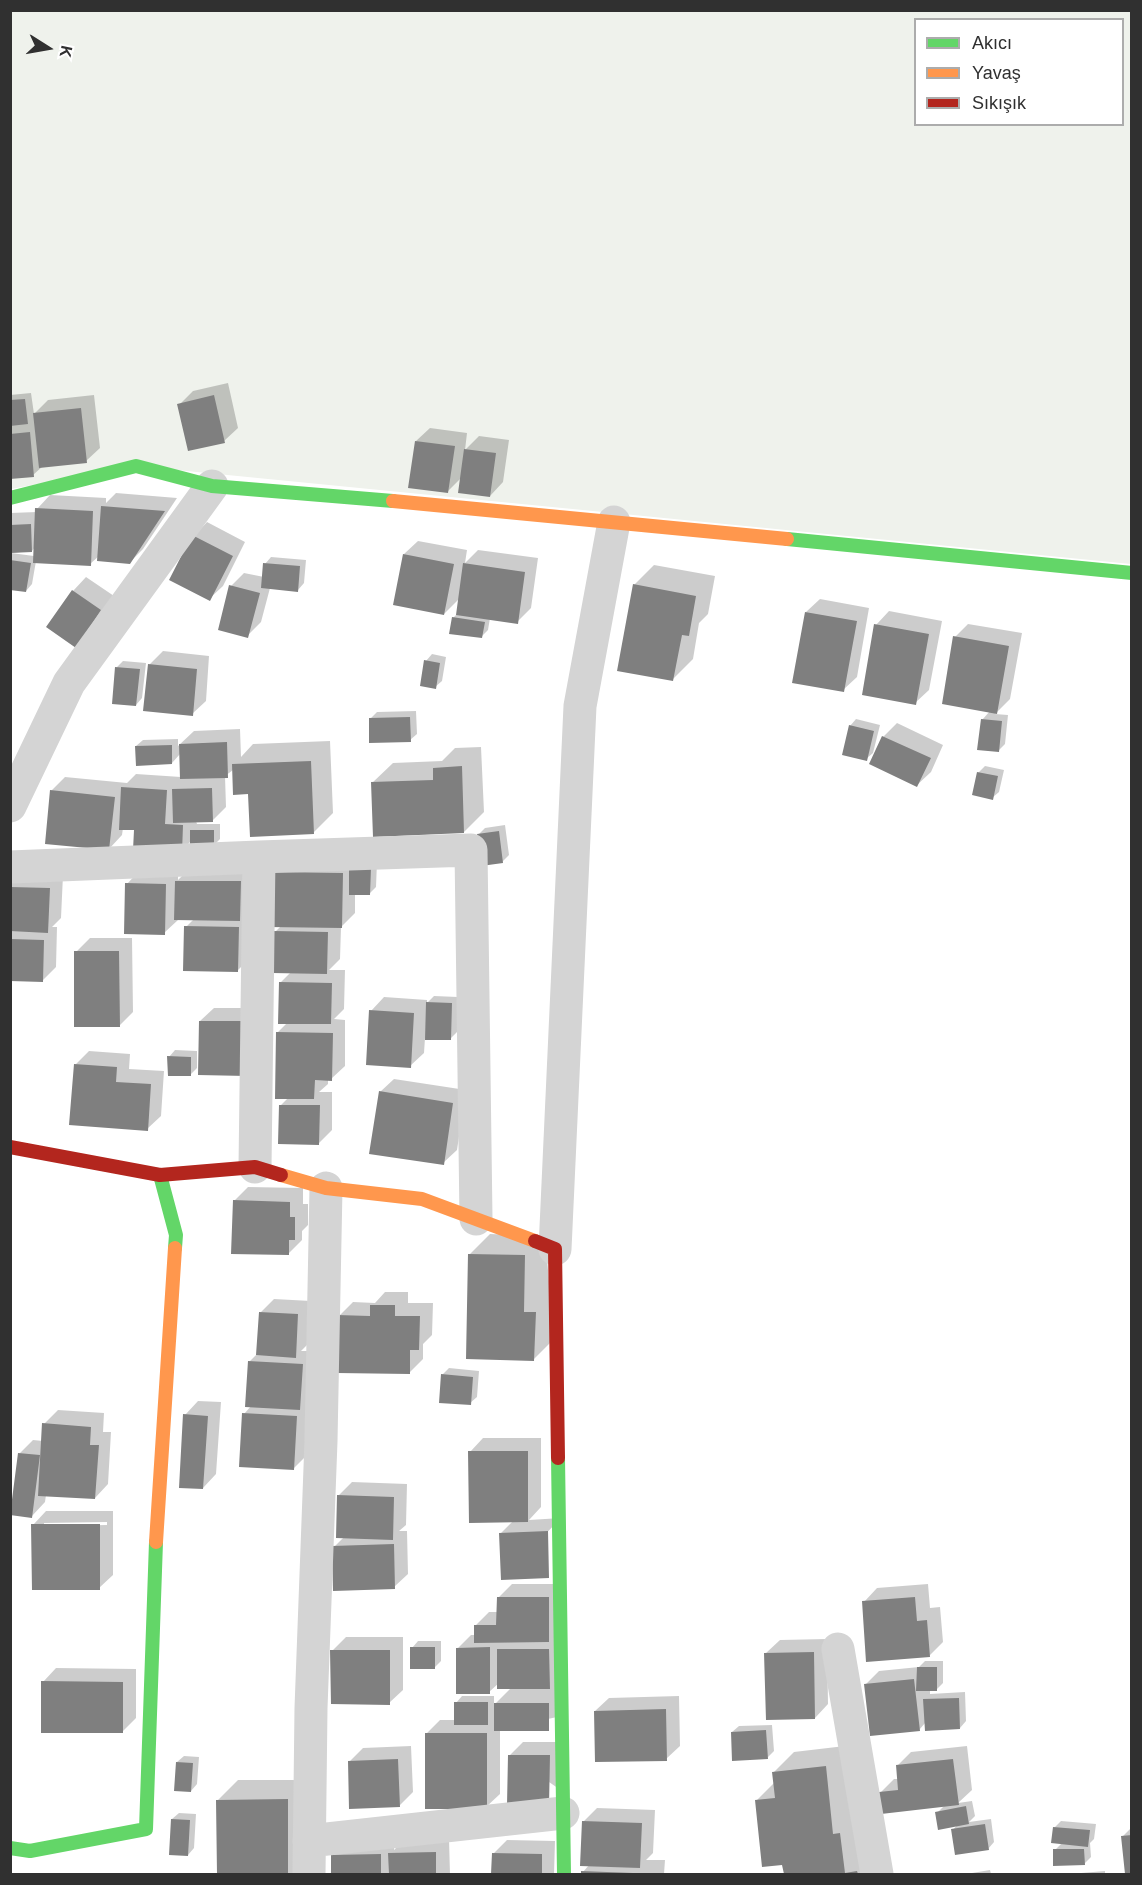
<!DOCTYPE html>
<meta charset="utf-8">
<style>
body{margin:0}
#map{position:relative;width:1142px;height:1885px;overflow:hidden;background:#fff;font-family:Arial,sans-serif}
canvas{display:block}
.frame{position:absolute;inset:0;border:12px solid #303030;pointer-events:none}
.legend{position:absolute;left:914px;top:18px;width:210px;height:108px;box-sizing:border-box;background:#fff;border:2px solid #acacac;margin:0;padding:8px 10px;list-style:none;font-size:18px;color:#303030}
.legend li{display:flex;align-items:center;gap:12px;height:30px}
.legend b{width:30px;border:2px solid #acacac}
.north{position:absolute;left:18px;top:18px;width:60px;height:60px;-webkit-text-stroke:4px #fff;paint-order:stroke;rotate:101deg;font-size:16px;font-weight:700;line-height:24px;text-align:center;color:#303030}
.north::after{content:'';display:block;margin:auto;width:21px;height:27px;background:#303030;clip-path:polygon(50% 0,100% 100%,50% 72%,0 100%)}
</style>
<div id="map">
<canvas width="1142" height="1885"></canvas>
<div class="frame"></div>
<ul class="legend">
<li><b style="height:8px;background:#63d668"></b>Akıcı</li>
<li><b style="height:8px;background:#ff974d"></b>Yavaş</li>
<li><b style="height:8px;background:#b3261e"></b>Sıkışık</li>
</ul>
<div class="north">K</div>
</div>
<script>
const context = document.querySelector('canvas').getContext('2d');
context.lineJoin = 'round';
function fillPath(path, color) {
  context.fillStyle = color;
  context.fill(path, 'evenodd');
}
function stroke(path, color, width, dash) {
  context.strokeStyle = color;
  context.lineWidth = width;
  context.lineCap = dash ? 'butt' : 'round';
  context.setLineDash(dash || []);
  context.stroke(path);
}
fillPath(new Path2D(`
 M11,11H1131V564L136,466L11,489ZM916,20H1122V124H916Z`), '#eff2ec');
fillPath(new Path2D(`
 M228,383L238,428L224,441L179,405L193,391Z
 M31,393L34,414L48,400L94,395L100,448L86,461L43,466L33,475L10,477V395Z
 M430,428L467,433L465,450L479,436L509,440L503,482L490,496L462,477L448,491L416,441Z
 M116,493L177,498L143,549L129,563L99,556L90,564L36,561L32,584L26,591L10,589V513L37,512V509L50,495L106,498V503ZM35,547L34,556L11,553L32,551Z
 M207,522L245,542L223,586L209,599L194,536Z
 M418,541L467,550L465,563L478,550L538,558L531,608L517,622L490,618L488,630L482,636L453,618L458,613L460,598L444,614L404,554Z
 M271,557L306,560L304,583L298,590L270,588L261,622L247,636L231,586L244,573L264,577L265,564Z
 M654,565L715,576L708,614L699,623L693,659L673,679L634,585Z
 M86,577L114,596L90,633L48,627L73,591Z
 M820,599L869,608L857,677L843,690L806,612Z
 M889,611L942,621L929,690L915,703L876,625Z
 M968,624L1022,633L1010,699L995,714L1008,715L1005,744L998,751L982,720L990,711L955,637Z
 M163,651L209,656L206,701L192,714L149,665Z
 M432,654L446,657L442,681L435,687L426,661Z
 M123,661L146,663L142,698L136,705L117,667Z
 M416,711L417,734L410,740L370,719L377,712Z
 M856,719L880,725L873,753L866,759L850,726Z
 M897,723L943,745L931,772L917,785L883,737Z
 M240,729L241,757L253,744L330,741L333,813L313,833L249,792L233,770L225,776L226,807L212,821H196L197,824H220V839L213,846L191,841L181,851L135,829L123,828L122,835L109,849L51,791L65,777L127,783L136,774L181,777L180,754L172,763L136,746L143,740L178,739V746L194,731Z
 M481,747L484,812L464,832L372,783L393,763L442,761L455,748Z
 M985,766L1004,770L999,792L992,798L978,773Z
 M505,825L509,855L502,862L479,834L485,828Z
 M377,862L376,887L370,893H355V913L341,927L340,959L329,970H345L344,1009L334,1019L345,1020V1066L331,1079H328V1084L319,1092H332V1130L318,1144L280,1106L289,1097L278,1032L288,1022L280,983L291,972L275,932L281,926L270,872Z
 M190,868H254L251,957L238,970L186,927L194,919L178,920L164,933L127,884L140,870L178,871V880Z
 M63,875L61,918L52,927H57L56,967L42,981L10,980V879Z
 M90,938H132L133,1012L119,1026L76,952Z
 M434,996L458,997L457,1032L450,1039L425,1038L424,1053L410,1066L371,1011L384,997L427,1000V1003Z
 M214,1008H260V1061L200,1021Z
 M175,1050L197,1051V1068L190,1075L169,1057Z
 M89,1051L130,1054L129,1069L164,1071L161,1116L147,1129L75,1065Z
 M394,1079L466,1090L457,1150L443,1163L380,1092Z
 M248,1187L303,1188V1204H308V1225L302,1231V1240L288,1254L234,1201Z
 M490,1234L545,1236L554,1339L534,1359L470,1254Z
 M385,1292H408V1303H433L432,1335L423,1344V1359L410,1372L339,1316L353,1302L375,1303Z
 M274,1299L311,1301L309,1343L301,1351H316L307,1455L293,1469L244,1414L251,1406L249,1362L258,1353L260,1313Z
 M449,1368L479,1371L477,1397L470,1403L442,1375Z
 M198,1401L221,1402L216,1474L203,1488L185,1415Z
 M58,1410L104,1413L103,1432H111L108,1484L95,1498L46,1495L45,1502L32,1516L19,1454L33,1440L43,1441L44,1424Z
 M483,1438H541V1507L529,1520L561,1518L502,1579L500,1534L513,1521L470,1452Z
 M352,1482L407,1484L406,1525L399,1531H407L408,1574L394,1587L334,1547L344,1537L338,1496Z
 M46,1511H113V1575L99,1588L33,1525ZM107,1522V1525L44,1526V1523Z
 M512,1584H562V1716L500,1729V1794L486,1807L426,1734L440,1720H456V1703L462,1696H494V1705L511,1688L499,1683L489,1692L458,1648L471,1635H475V1626L489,1612H498V1598Z
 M928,1584L930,1608L940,1607L943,1642L929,1656L864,1602L877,1588Z
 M346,1637H403V1690L389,1703L332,1651Z
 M827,1639L828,1704L815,1718L766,1653L780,1640Z
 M418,1641H441V1661L434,1668L412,1648Z
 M925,1661H943V1683L936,1690H930V1694L965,1692L966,1721L960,1728L926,1722L919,1730L866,1684L879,1671L919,1667Z
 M56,1668L136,1669V1718L122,1732L43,1682Z
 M679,1696L680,1746L666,1759L595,1711L609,1698Z
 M772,1725L774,1751L767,1758L732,1732L739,1726Z
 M523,1742H563L562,1791L510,1755Z
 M411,1746L413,1792L399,1806L349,1762L363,1748Z
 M845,1746L880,1874H785L784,1863L756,1801L775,1782L774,1772L794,1752Z
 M967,1746L972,1790L958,1803L972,1801L975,1816L969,1822L991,1819L994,1842L988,1849L953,1830L957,1825L937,1813L945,1805L880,1793L894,1779H899L897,1766L911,1752Z
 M184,1756L199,1757L197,1784L191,1791L177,1762Z
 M238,1780H307L308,1874H218V1800Z
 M597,1808L655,1810L653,1853L646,1860H665L664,1874H583V1872L589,1865L583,1822Z
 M179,1813L196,1814L194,1848L188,1855L172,1819Z
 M1061,1821L1096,1824L1094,1839L1090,1843L1091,1857L1084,1864L1055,1850L1062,1843L1054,1828Z
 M1132,1827V1874H1126L1122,1837Z
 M449,1839L450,1874H332V1855L394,1841V1850L404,1840Z
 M507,1840L555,1841L554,1874H493L494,1853Z
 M990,1870L991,1874H966Z
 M1105,1871V1874H1069Z`), '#0003');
fillPath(new Path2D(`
 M214,395L225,443L188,451L177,404Z
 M25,399L28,424L10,426V400Z
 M81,408L87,463L39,468L33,413Z
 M30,432L34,477L10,479V434Z
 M415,441L455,446L448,493L408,488Z
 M464,449L496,453L490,497L458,493Z
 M101,506L165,511L130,564L97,561Z
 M35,508L93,511L91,566L33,563Z
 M31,524L32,552L10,553V525Z
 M192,535L233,556L210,601L169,580Z
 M403,554L454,564L444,615L393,605Z
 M10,560L31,563L26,592L10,590Z
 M263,563L300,566L298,592L261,588Z
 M463,563L525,572L518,624L456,615Z
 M633,584L696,596L689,636L682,635L673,681L617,671Z
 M229,585L260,593L248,638L218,630Z
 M72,590L101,610L76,648L46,627Z
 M805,612L857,621L844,692L792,683Z
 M452,617L485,622L482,638L449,634Z
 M874,624L929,634L916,705L862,695Z
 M953,636L1009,646L997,714L942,704Z
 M424,660L440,663L436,689L420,686Z
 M148,664L197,669L193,716L143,711Z
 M115,667L140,669L136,706L112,704Z
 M410,717L411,742L369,743V718Z
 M981,719L1002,721L999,752L977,750Z
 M849,725L874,731L867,761L842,755Z
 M882,736L931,758L917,787L869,764Z
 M227,742L228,778L180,779L179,744Z
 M172,745V764L136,766L135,746Z
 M311,761L314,834L250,837L248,794L233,795L232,764Z
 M462,766L464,833L373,837L371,782L433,780V768Z
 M977,772L998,776L993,800L972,795Z
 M121,787L167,790L165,824L183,825L182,853L133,850L134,830H119Z
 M212,788L213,822L173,823L172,789Z
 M50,790L115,797L109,850L45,844Z
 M190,830H214V847H190Z
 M499,831L503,863L481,866L477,834Z
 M349,868H371L370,895H349Z
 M268,872L343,873L342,928L268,927Z
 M175,881H241L240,921L174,920Z
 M125,883L166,884L165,935L124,934Z
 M10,887L50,888L48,933L10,931Z
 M184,926L239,927L238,972L183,971Z
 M273,931L328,932L327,974L272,973Z
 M10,939L44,940L43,982L10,981Z
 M74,951H119L120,1027H74Z
 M279,982L332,983L331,1024H278Z
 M426,1002L452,1003L451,1040H425Z
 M369,1010L414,1013L411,1068L366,1065Z
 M199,1021H247V1076L198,1075Z
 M276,1032L333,1033L332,1081L315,1080L314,1099H275Z
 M167,1056L191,1057V1076H168Z
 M74,1064L117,1067L116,1082L151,1084L148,1131L69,1125Z
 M379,1091L453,1103L444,1165L369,1154Z
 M279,1105H320L319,1145L278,1144Z
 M233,1200L290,1202V1217H295V1240H289V1255L231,1254Z
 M468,1254L525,1255L524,1312H536L534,1361L466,1359Z
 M370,1305H395V1316H420L419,1350H410V1374L337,1373V1315L370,1316Z
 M259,1312L298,1314L296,1358L256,1355Z
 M248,1361L303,1364L300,1410L245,1407Z
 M441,1374L473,1377L471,1405L439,1403Z
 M242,1413L297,1416L294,1470L239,1467Z
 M183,1414L208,1416L203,1489L179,1488Z
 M42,1423L91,1427L90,1445H99L95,1499L38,1496Z
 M468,1451H528V1522L469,1523Z
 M18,1453L40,1455L32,1518L10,1515Z
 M337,1495L394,1497L393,1540L336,1538Z
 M31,1524H100V1590H32Z
 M548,1531L549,1578L501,1580L499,1533Z
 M394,1544L395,1589L333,1591L332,1546Z
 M497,1597H549V1642L474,1643V1625H496Z
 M915,1597L917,1621L927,1620L930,1657L866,1662L862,1601Z
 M410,1647H435V1669H410Z
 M490,1647V1694H456V1648Z
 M497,1649H549L550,1689H497Z
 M330,1650H390V1705L331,1704Z
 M814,1652L815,1719L766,1720L764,1653Z
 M917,1667H937V1691H916Z
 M914,1679L920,1731L870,1736L864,1684Z
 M41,1681L123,1682V1733H41Z
 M959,1698L960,1729L925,1731L923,1699Z
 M454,1702H488V1725H454Z
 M494,1703H549V1731H494Z
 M666,1709L667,1761L595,1762L594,1711Z
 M766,1730L768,1759L732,1761L731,1732Z
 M425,1733H487V1809H425Z
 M508,1755H550L549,1806L507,1805Z
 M398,1759L400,1807L349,1809L348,1761Z
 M953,1759L959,1805L881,1814L879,1792L898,1790L896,1765Z
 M176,1762L193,1763L191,1792L174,1791Z
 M826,1766L833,1834L840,1833L845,1873L857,1871L858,1874H784L782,1865L762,1867L755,1800L775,1798L772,1772Z
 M288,1799V1874H217L216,1800Z
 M966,1806L969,1824L938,1830L935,1812Z
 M171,1819L190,1820L188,1856L169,1855Z
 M582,1821L642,1823L640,1868L580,1866Z
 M985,1824L989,1850L955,1855L951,1829Z
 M1053,1827L1090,1830L1088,1847L1051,1843Z
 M1132,1835V1874H1125L1121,1836Z
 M1053,1849H1084L1085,1865L1053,1866Z
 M436,1852V1874H389L388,1853Z
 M492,1853L542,1854V1874H491Z
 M381,1854V1874H331V1855Z
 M581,1871L633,1873V1874H581Z`), '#7f7f7f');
stroke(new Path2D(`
 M10,806L69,683L212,486
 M259,857L471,850L476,1219
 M10,867L259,857L255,1167
 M555,1249L580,706L614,522
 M838,1649L877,1874
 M309,1841L563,1813
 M309,1874L311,1708L321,1441L326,1188`), '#d4d4d4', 33);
stroke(new Path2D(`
 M10,498L136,466L212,486L393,501
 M787,539L1132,573
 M160,1175L176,1235L175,1248
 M558,1458L564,1874
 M10,1848L30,1851L146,1829L156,1542`), '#63d668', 14);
stroke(new Path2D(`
 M393,501L787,539
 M281,1175L326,1188L422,1199L535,1241
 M156,1542L175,1248`), '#ff974d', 14);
stroke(new Path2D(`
 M10,1147L160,1175L255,1167L281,1175
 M535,1241L555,1249L558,1458`), '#b3261e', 14);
</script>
